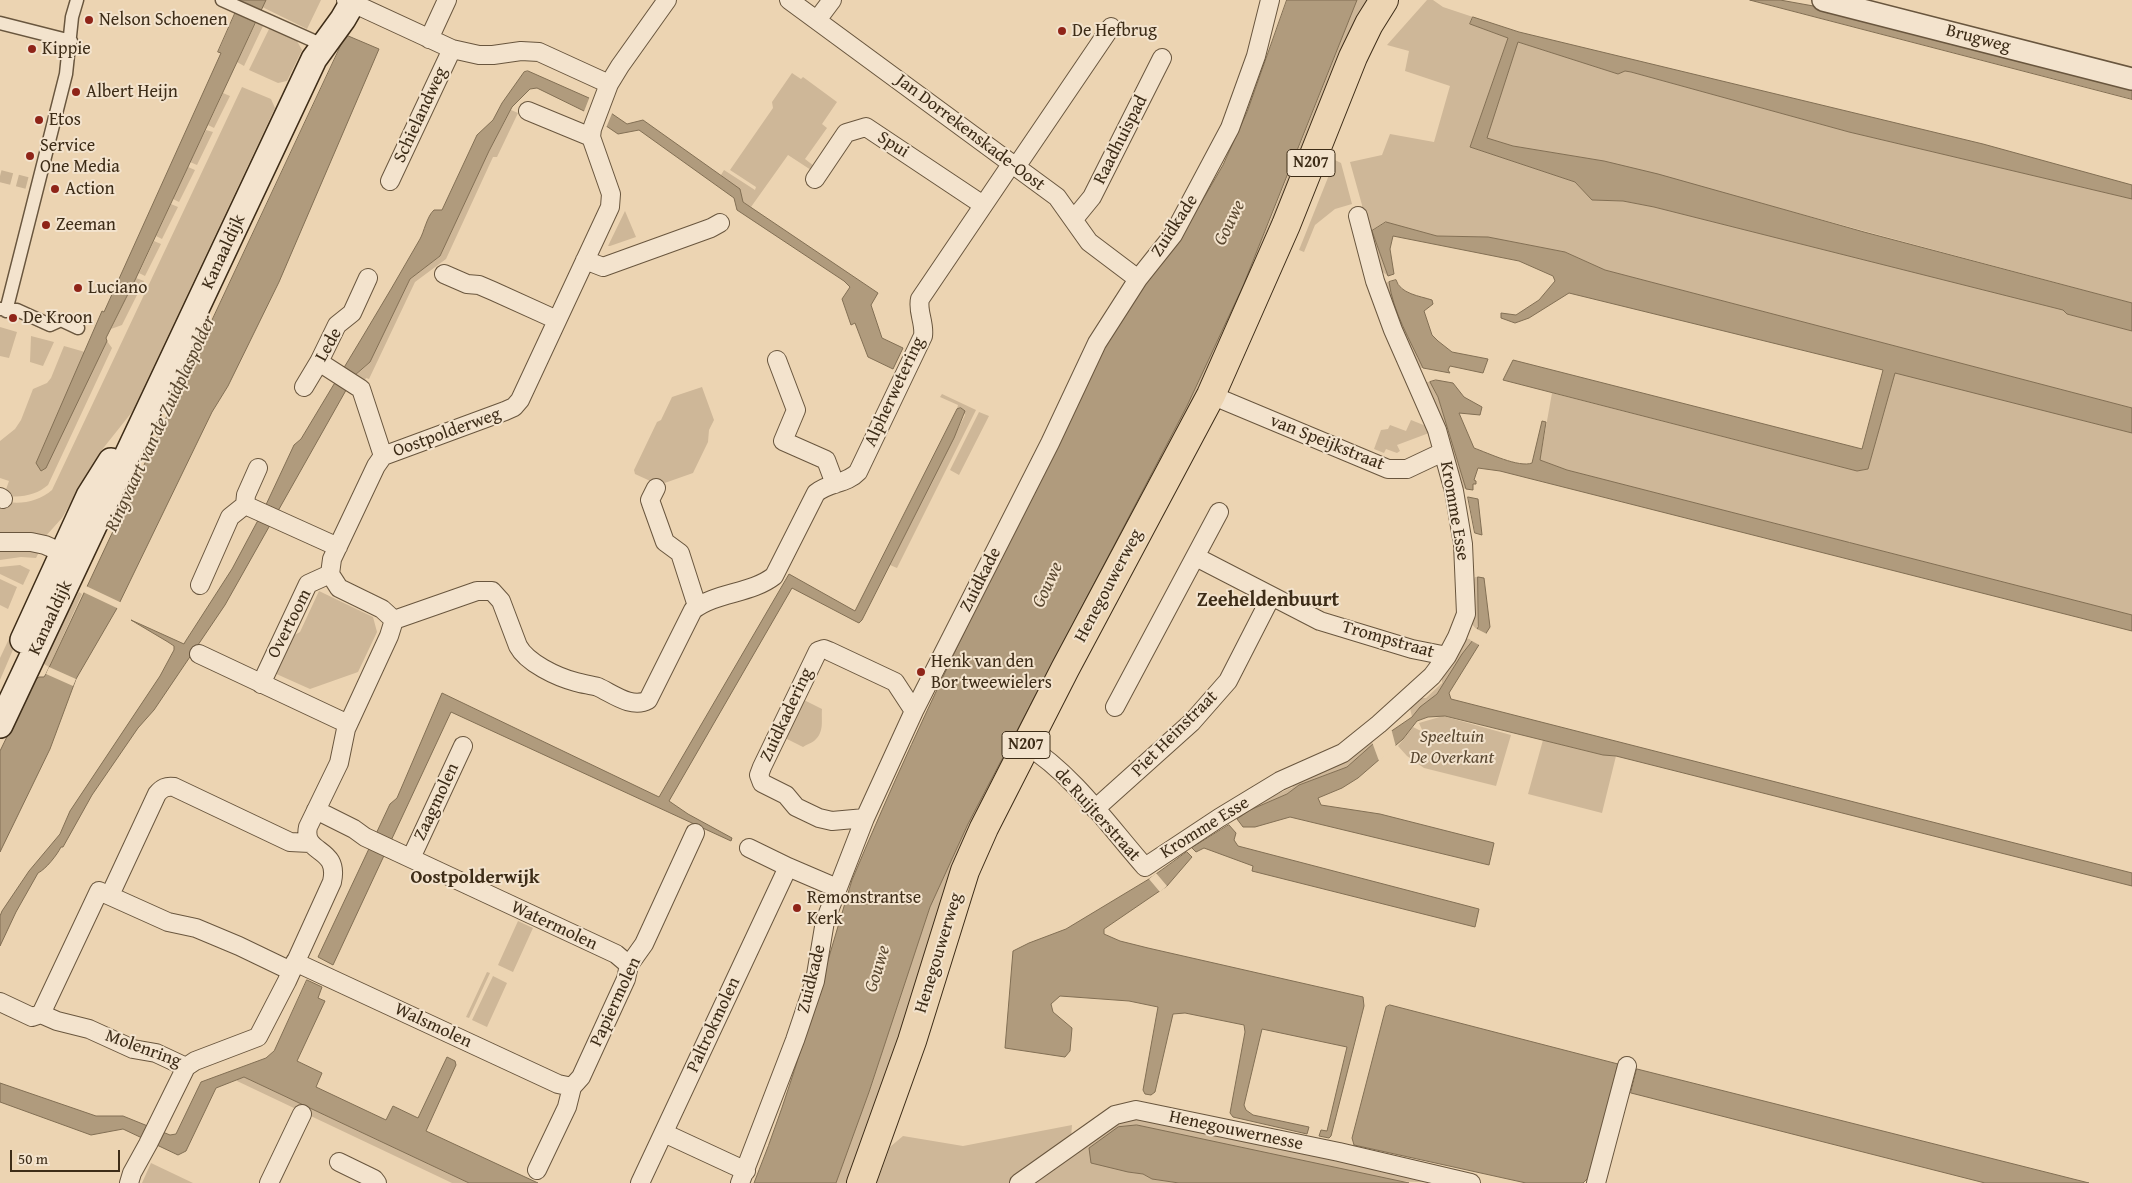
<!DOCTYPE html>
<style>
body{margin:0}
#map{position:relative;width:2132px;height:1183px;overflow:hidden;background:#ecd4b2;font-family:"Gentium Book Plus",serif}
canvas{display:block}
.scale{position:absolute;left:10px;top:1150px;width:110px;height:22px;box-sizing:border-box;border:2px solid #3d2c17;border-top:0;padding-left:6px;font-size:15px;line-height:18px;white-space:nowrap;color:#3d2c17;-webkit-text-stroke:4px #f3e3cd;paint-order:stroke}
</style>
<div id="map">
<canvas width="2132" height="1183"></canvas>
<div class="scale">50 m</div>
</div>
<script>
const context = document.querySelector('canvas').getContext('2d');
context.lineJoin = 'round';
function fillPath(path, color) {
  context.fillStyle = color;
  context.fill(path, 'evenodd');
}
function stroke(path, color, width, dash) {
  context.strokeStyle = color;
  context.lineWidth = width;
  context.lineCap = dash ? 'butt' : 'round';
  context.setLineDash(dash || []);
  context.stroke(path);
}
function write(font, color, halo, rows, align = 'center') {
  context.font = font + ' "Gentium Book Plus",serif';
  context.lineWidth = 4;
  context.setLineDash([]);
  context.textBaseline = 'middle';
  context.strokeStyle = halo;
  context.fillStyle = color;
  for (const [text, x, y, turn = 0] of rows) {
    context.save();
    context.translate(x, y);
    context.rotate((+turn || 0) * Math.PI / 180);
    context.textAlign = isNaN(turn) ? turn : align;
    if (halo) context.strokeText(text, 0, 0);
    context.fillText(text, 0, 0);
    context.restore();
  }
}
fillPath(new Path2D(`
 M248,0H321L307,29Z
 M1357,0H1370L1227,335L1059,665L852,1183H836L869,1092L930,907L968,824L1187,406L1271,219Z
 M1427,0H1433L1443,7L1473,17L1470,24L1508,38L1470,147L1575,182L1592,200L1623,201L1654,207L2064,310L2067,314L2132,331V408L1605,270L1565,252L1488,237L1437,236L1385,222L1372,231L1388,276L1376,267L1362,217V205L1350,162L1382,155L1390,134L1434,142L1450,86L1405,71L1409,51L1387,45Z
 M256,23L263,26L244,66L237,62Z
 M269,29L297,41L302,50L287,81L278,83L249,70Z
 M1518,42L1618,74L1625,71L1631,72L1849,132L2132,199V303L1604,161L1513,146L1487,138Z
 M792,73L801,79L803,77L837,102L822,124L827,128L805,159L814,166L811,170L788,155L751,207L743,202L721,175L724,170L755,190L756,187L730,170L773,108L772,102Z
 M242,87L271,99L275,108L132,412L101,451L62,518L44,538L0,539V500C17,506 38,502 52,490Z
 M223,93L230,96L214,128L208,125Z
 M511,110L518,113L497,157H493L446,259L415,282L369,379L366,378L364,382L353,378L370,362L410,279L440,256L489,151Z
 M206,130L213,132L197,165L190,162Z
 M1335,160L1341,163L1352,204L1335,209L1315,225L1304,252L1299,250Z
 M188,167L195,170L179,202L173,199Z
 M171,204L178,207L162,239L156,236Z
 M625,211L636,237L610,246H608Z
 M154,241L161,244L145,276L139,273Z
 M136,278L144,281L122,325L111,329Z
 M1389,282L1399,318L1423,368L1416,367L1384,283Z
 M0,327L17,332L9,358L0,356Z
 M31,336L54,342L43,366L30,362Z
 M107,341L112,348L48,485C37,495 18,499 4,495L9,481L0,478V441L15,429L21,420L33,389L47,383L51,378L64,346L85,352L36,463L45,468Z
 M1895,372L2132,433V615L1567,470L1540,460L1552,393L1857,471L1868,469Z
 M1425,382H1430L1438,397L1466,489L1460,487Z
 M702,387L714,420L709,430L708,442L693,473L659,485L635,474L634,470L657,422L661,420L672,397Z
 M942,394L976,410L897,568L890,565L965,415L961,408L957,409L958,405L940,397Z
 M979,412L989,416L959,475L950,470Z
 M1411,420L1426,426L1429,433L1397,445L1400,451L1397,453L1386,449L1384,453L1374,449L1381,430L1388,429L1390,425L1406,431Z
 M0,548H23L39,552L36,558L21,557L0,560Z
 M20,565L30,570L23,585L0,574V567Z
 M1475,577H1478L1477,630L1471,623L1472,583Z
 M0,579L17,587L8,609L0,605Z
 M319,591L373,617L377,632L358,672L310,689L272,672L289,638L300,632Z
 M79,592L82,594L49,667L44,664L41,658L69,599L74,601Z
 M30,594L36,596L0,680V658Z
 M1465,638L1473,640C1460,656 1452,677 1438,693C1431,702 1420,707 1412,717L1410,708L1421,698H1426L1442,683V676Z
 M800,698L822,709C821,720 825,732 814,741C810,744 807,744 803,747L781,736Z
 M1443,716L1511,735L1496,786L1424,768L1407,756L1398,746L1413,727L1423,732L1419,723Z
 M1543,740L1603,755L1616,756L1602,813L1528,794Z
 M1371,741L1374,743L1347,767L1299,785L1287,794L1250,810L1237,819L1236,818L1273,791L1275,795L1293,787L1291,783Z
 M518,921L533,928L513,972L498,965Z
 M487,972L490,973L469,1018L466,1017Z
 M493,976L507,983L487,1027L472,1020Z
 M244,1077L469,1183H452L237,1081L236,1079Z
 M1133,1118L1448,1183L1128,1172L1143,1174L1152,1179L1179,1183H1031L1118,1121Z
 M1072,1125L1071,1138L1009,1183H877L890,1147L903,1136L963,1146Z
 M151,1163L193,1183H142Z`), '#ceb798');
const water = new Path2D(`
 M241,0H266L136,278L106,338L107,341L46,468L41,471L36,463L102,311L104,312L221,53L218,52Z
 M1287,0H1357L1243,286L1187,406L968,824L930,907L869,1092L836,1183H754C794,1084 821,981 852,880C928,698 1019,522 1105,344L1129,304L1184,232L1223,165L1247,112Z
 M1750,0H1780L1819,7L1820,10L1828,13L1831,10L2132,89V99Z
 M1473,17L1519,32L1983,144L2132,185V199L1849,132L1631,72L1625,71L1618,74L1518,42L1487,138L1513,146L1604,161L1658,174L1864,232L2132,303V331L2067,314L2063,310L1654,207L1623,201L1592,200L1575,182L1470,147L1508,38L1470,24Z
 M346,35L379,49L279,282L228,386L212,412L116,610L76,679L50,749L0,852V751L34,681L39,677H44L46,674Z
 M528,71L589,98L627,124L643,120L740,189L743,202L878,293L871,305L882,338L903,348L893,369L868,357L855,323L851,325L842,299L850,287L844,281L737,210L734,198L639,130L618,134L584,111L537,88L530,89L512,107L489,151L440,256L410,279L370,362L354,376L225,605L154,710L138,728L92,795L63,847H61C57,855 46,869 38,873L16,912L0,946V916L2,911L29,871L60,834L70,811L160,676L174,650V646L168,642L131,620L184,644L185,642L232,569L264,509L294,445L301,439C341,372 382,306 420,239C424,232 427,216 434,210H442L477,135L493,120L502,103L524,72Z
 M1386,222L1437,236L1488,237L1565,252L1605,270L2132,408V433L1895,373L1868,469L1857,471L1503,380L1513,360L1862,449L1883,370L1569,293L1529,318L1515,323L1501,318V313L1516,315L1539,300L1555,281L1553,276L1519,261L1393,236L1390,249L1394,274L1388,276L1372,231Z
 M1396,280C1400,294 1420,296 1432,300L1433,304L1424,311L1432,335L1438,341L1452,352L1488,359L1483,373L1450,366L1448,370L1450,373L1423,368C1410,340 1393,312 1389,282Z
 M1436,380L1453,383L1464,397L1482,407L1480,415L1459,413L1474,448C1488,453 1519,468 1532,463L1542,421L1546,422L1540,460L1567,470L2132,615V631L1500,471L1478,468L1474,480L1476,481V484H1473V490L1466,489L1438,397L1430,382Z
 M961,408L965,411L954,438L862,620L859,623L855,621L792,588L669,801L688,814L732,838L731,841L451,712L333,965L318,957L390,804L397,798L442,693L659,797L789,574L855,611L957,409Z
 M1468,497L1478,499L1482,535L1475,533Z
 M1478,577L1484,578L1490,627L1449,693L1451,699L2132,873V886L1616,756L1603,755L1445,716L1428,717L1417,721L1403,739L1358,778L1342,788L1318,798L1321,805L1380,814L1494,843L1489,865L1290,817L1255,827H1243L1237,819L1250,810L1287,794L1299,785L1347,767L1374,743L1412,717L1420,707L1437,694L1462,654L1473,640L1478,627Z
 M1229,825L1236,833L1234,840L1238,846L1479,909L1475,927L1252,871L1253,866L1204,848L1196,852L1192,848Z
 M1187,852L1192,857L1167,886L1104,929V934L1120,941L1148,948L1363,997L1364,1006L1331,1136L1329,1138L1319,1136L1321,1130L1327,1131L1347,1047L1262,1029L1244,1105L1246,1110L1253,1115L1309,1127L1307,1134L1233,1117L1230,1113L1245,1032L1244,1025L1185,1013L1173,1014L1155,1092L1151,1095L1145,1094L1143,1090L1158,1007L1129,1001L1060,996L1051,1004L1053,1012L1072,1028L1070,1051L1065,1057L1005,1048L1013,951L1029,943L1066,929L1149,879Z
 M307,980L322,987L318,998L325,1001L297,1061L322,1073L316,1087L386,1120L393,1106L418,1118L447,1057L455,1061L456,1065L426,1131L538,1183H469L244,1077L216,1088L186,1151L178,1155L123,1129L91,1135L0,1102V1083L96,1116H123L170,1135L176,1134L201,1082L266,1058L274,1051Z
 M1390,1005L1618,1064L1589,1177L1583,1183H1526L1354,1145L1352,1138L1386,1007Z
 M1637,1069L2089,1183H1985L1631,1093Z
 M1137,1125L1409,1183H1179L1152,1179L1143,1174L1128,1172L1091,1163L1089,1148L1118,1127Z`);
fillPath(water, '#b09b7d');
stroke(water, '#826f54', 1);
fillPath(new Path2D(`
 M590,96L613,111L606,128L583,114Z
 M86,586L122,603L119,609L83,592Z
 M1475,628L1489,635L1481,646L1470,640Z
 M49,667L76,679L73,686L46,674Z
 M1391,728L1396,747L1379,761L1372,742Z
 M1156,873L1167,886L1160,892L1149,879Z`), '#ecd4b2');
stroke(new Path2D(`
 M0,176L27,183`), '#c9b293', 12, [12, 6]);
const pedestrian = new Path2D(`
 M222,0L323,45
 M0,23L71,41
 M0,309L17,310L50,325L61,320L78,328
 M6,311L66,74L72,17L77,0`);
const minor = new Path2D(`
 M346,0L452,49L479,55H493L521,51L539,52L609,84L620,66L667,0
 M789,0L1057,197L1089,242L1138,279
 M817,20L832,0
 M429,39L447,0
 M528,111L591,137
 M1016,167L1111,27
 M815,179L846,133L866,127L983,205
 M390,181L452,49
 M1074,219L1092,197L1162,58
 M585,260L603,267L711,228L720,223
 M444,274L467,284L479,285L493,291L557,320
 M777,360L796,410L783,441L826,460L835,484
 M319,362L361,389L383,456
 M304,387L319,362L337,325L352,313L368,278
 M1211,395L1388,469H1407L1443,452
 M656,488L650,500L651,503L665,542L680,553L697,606
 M0,497L3,499
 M245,505L338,547
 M0,542H31L45,545L72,557
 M1196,557L1320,621L1412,649L1447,656
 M200,585L230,517L245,505L246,495L258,468
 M394,620L477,591H492L501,601L518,646C527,663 557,677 576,682C583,684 591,685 598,687C613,694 632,709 648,700L693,610C716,592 751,594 774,576L816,493C829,482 847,484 858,472L923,336C925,323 917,311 920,299L1012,163
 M394,620L382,609L339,588L330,574L332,559L376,466L383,456L505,411L514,407L520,400L610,207L611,194L591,137L592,129L609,84
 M199,654L348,724
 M261,684L308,584L330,574
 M1115,707L1219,512
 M1026,745C1072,773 1109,826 1145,867L1219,818L1280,781L1343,753L1379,724L1432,676L1447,656L1457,637L1466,614L1463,544L1454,491L1437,430L1393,330L1375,281L1358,216
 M1095,809L1192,722L1228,681L1271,597
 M316,810L354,829L365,837L616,954L629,965
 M865,818L832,821L819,818L796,807L786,795L762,783L759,775L762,767L818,651L824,649L829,651L895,682L914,711
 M749,848L788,867
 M411,858L463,746
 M110,895L157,794C162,788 166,786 174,787L290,842L310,843
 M295,962L558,1084L572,1087
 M0,1002L32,1017L41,1014
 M186,1067L156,1053L133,1049L89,1029L57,1021L41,1014L99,891L168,922L196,928L239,946L291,971
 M664,1133L746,1171
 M339,1162L374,1179L377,1183
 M537,1170L567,1107L572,1087L581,1077L626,979L629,965L644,944L695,833
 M129,1183L132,1173L148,1144L186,1067L195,1061L258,1037L287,981L332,882C340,846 302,855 308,827L339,763L346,729L389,636L394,620
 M269,1183L302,1114
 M640,1183L788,867L837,888
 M740,1183L795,1040L815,981L825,921L865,818L914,711L1050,443L1097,343L1138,279L1173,235L1230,128L1256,56L1270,0
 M1019,1183L1115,1115L1136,1110L1339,1152L1471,1183
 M1596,1183L1627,1066`);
const tertiary = new Path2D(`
 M1823,0L2132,79`);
const secondary = new Path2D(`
 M23,640L89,496L111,461
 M0,725L314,59L343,19L354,0`);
const primary = new Path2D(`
 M861,1183L912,1041L965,871L984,828L1065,669L1211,395L1286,225L1353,57L1369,24L1384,0`);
stroke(pedestrian, '#69563e', 15);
stroke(minor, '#69563e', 20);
stroke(tertiary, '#69563e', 24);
stroke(secondary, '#3d2c17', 28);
stroke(primary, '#3d2c17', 30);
stroke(pedestrian, '#f3e3cd', 12);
stroke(minor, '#f3e3cd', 18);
stroke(tertiary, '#f3e3cd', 21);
stroke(secondary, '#f3e3cd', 25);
stroke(primary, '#ecd4b2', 28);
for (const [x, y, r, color] of [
 [89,20,5,"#8f2418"],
 [1062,31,5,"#8f2418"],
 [32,49,5,"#8f2418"],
 [76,92,5,"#8f2418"],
 [39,120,5,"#8f2418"],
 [30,156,5,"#8f2418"],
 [55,189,5,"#8f2418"],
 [46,225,5,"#8f2418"],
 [78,288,5,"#8f2418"],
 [13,318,5,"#8f2418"],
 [921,672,5,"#8f2418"],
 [797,908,5,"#8f2418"]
]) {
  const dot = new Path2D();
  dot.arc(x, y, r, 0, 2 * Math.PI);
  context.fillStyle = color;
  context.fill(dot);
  stroke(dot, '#f3e3cd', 2);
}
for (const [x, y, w] of [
 [1311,163,48],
 [1026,745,48]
]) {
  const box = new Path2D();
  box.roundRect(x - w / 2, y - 13.5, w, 27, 4);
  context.fillStyle = '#f3e3cd';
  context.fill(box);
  stroke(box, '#3d2c17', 1);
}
write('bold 16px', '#3d2c17', null, [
 ["N207",1311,163],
 ["N207",1026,745]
]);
write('18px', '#3d2c17', '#f3e3cd', [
 ["Nelson Schoenen",99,20],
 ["De Hefbrug",1072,31],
 ["Kippie",42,49],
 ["Albert Heijn",86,92],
 ["Etos",49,120],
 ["Service",40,146],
 ["One Media",40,167],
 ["Action",65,189],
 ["Zeeman",56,225],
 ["Luciano",88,288],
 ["De Kroon",23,318],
 ["Henk van den",931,662],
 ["Bor tweewielers",931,683],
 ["Remonstrantse",807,898],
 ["Kerk",807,919]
], 'left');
write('18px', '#3d2c17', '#f3e3cd', [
 ["Brugweg",1978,39,15],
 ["Schielandweg",421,115,-65],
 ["Jan Dorrekenskade-Oost",970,133,37],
 ["Raadhuispad",1121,140,-63],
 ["Spui",893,145,33],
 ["Zuidkade",1175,226,-57],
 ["Kanaaldijk",224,252,-65],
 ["Lede",329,345,-61],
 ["Alpherwetering",895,392,-65],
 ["Oostpolderweg",447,433,-20],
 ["van Speijkstraat",1327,443,22],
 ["Kromme Esse",1454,511,80],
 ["Zuidkade",981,580,-63],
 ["Henegouwerweg",1109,586,-62],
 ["Kanaaldijk",51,618,-65],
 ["Overtoom",290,624,-63],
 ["Trompstraat",1388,640,16],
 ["Zuidkadering",787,715,-65],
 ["Piet Heinstraat",1175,734,-45],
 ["Zaagmolen",437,802,-65],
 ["de Ruijterstraat",1097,815,48],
 ["Kromme Esse",1205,828,-32],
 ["Watermolen",554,926,25],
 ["Henegouwerweg",939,953,-73],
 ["Zuidkade",812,979,-76],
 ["Papiermolen",616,1002,-65],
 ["Paltrokmolen",714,1025,-65],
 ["Walsmolen",433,1026,25],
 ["Molenring",143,1049,20],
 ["Henegouwernesse",1236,1131,12]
]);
write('italic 18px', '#5a4831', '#f3e3cd', [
 ["Speeltuin",1452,737],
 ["De Overkant",1452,758]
]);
write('italic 19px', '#5a4830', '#f3e3cd', [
 ["Gouwe",1230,223,-64],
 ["Ringvaart van de Zuidplaspolder",161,424,-65],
 ["Gouwe",1048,585,-65],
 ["Gouwe",878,969,-73]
]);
write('bold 19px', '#3d2c17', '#f3e3cd', [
 ["Oostpolderwijk",475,878]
]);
write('bold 20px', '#3d2c17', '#f3e3cd', [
 ["Zeeheldenbuurt",1268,601]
]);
</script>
